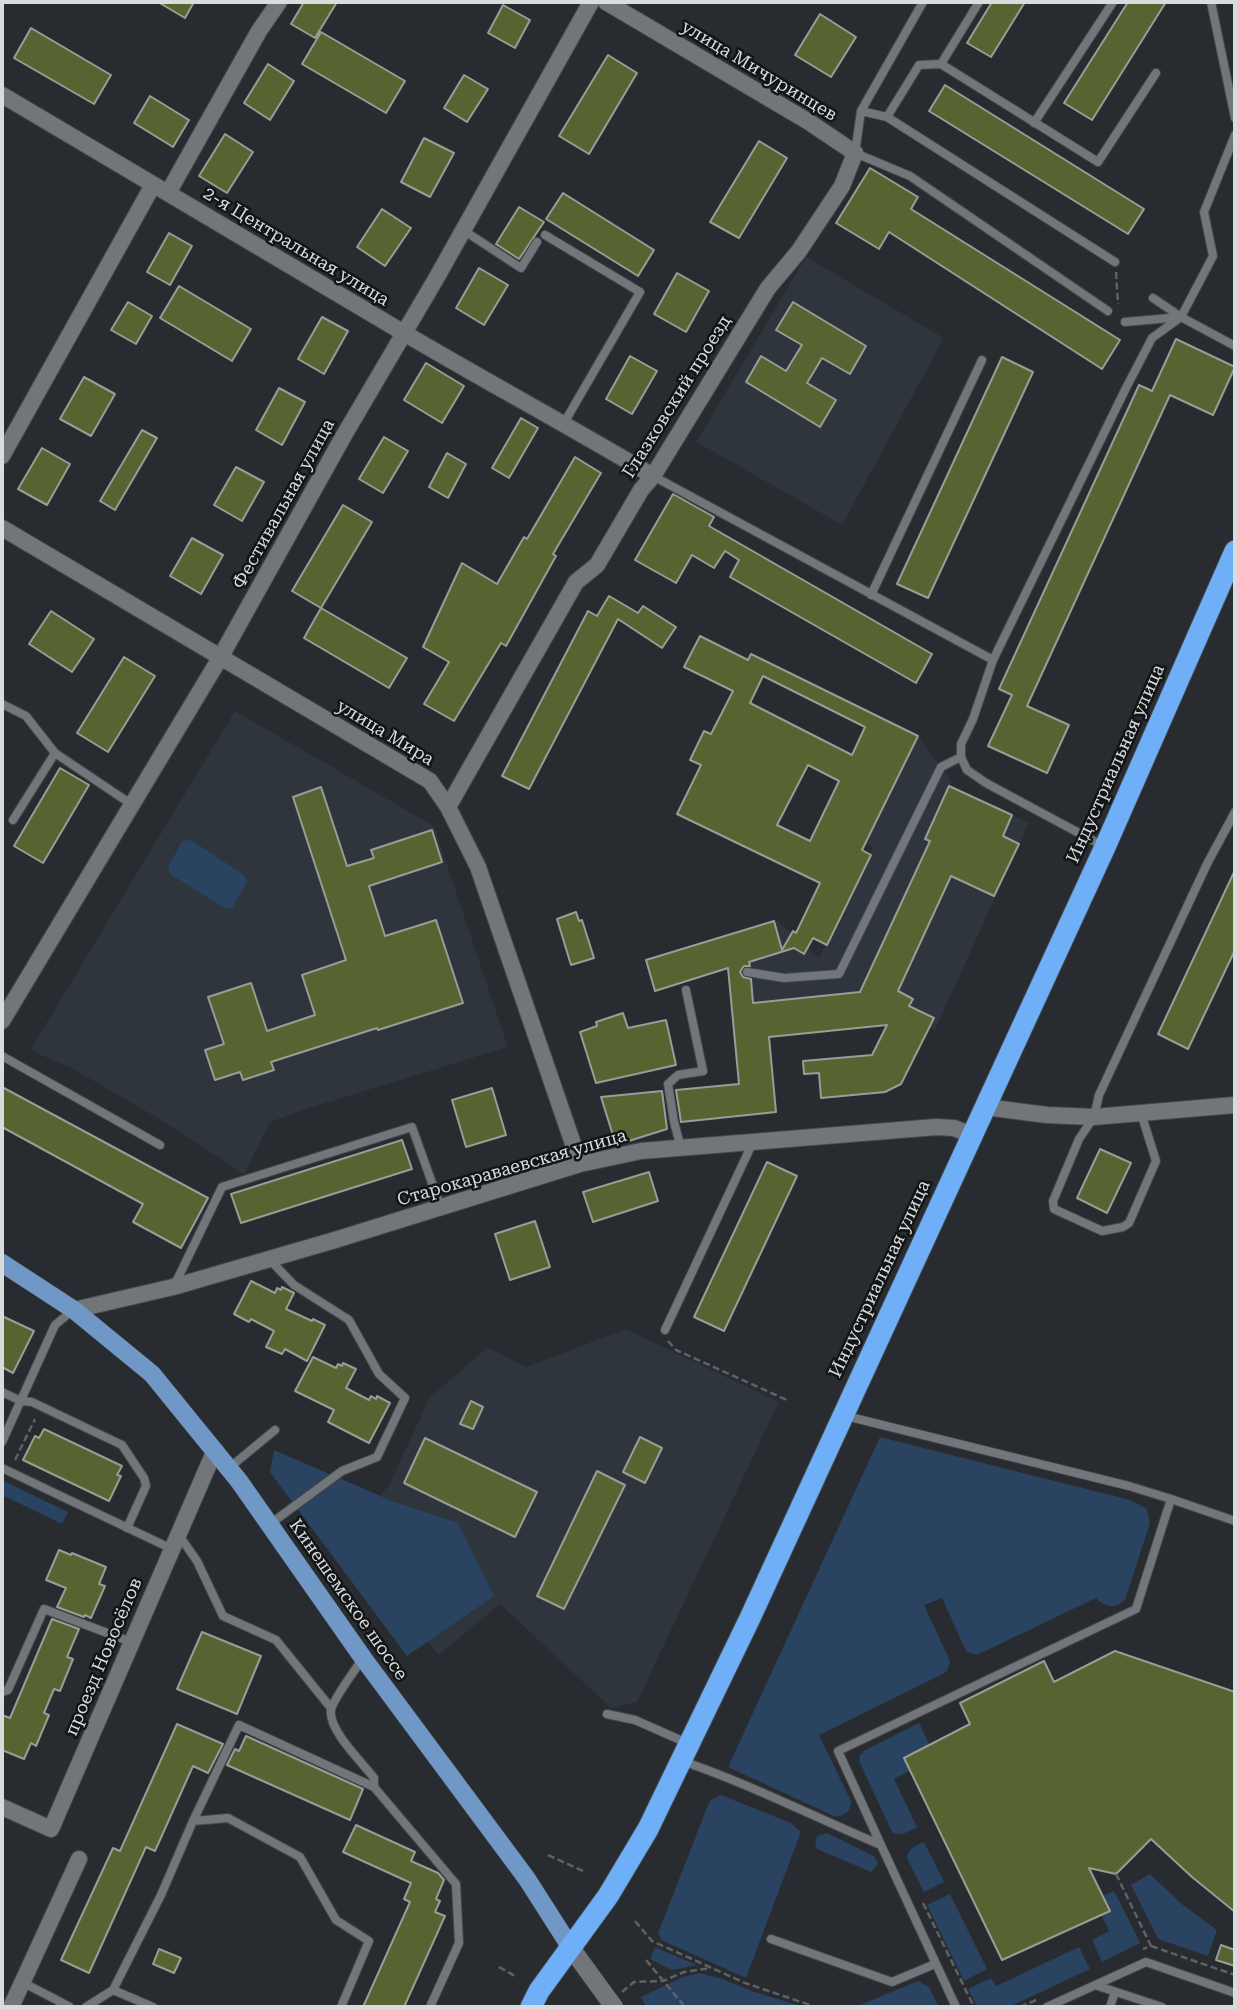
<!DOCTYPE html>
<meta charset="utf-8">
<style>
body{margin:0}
#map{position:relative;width:1237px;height:2009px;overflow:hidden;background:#282b2f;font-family:"Roboto Serif",serif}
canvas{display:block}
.frame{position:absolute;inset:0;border:4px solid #d9dbdd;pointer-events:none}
</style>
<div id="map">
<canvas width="1237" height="2009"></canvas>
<div class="frame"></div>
</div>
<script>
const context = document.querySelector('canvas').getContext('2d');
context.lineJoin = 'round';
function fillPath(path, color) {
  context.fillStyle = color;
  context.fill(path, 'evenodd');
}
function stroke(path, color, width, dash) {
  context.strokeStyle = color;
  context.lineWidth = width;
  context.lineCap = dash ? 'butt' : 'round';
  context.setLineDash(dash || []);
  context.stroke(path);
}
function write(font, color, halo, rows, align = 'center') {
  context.font = font + ' "Roboto Serif",serif';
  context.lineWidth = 5;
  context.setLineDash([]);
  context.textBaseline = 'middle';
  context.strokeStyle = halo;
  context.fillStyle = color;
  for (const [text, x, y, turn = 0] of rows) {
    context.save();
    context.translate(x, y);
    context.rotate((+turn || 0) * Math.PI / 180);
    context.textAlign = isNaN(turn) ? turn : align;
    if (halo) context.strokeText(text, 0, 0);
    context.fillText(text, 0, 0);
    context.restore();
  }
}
fillPath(new Path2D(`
 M806,257L944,338L842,525L696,442Z
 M235,711L434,826L508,1047L309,1108L270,1122L244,1174L161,1120L75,1070L30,1050Z
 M918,736L952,782L950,786L1029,823L935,1030L893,1009L885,1025L735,1040L731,967L716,972L706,941L774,921H778L819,958L873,847L866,843Z
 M626,1329L779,1402L637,1702L611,1708L500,1604L439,1655L340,1541L389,1485L430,1397L488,1347L526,1367Z`), '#2e353d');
fillPath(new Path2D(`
 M191,840L244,875L247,882L232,908L226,909L170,874L168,868L182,841Z
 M880,1437L1130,1500L1147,1509L1150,1523L1125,1600C1114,1610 1105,1607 1096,1598L977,1655L967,1652L964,1647L942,1598L924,1605L950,1661L948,1669L943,1674L819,1735L851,1801C852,1811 845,1815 836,1817L728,1767Z
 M274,1450L392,1501L458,1523L494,1596L407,1656L270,1472Z
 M2,1480L68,1512L62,1524L2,1495Z
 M919,1723L936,1757L894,1779L917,1827C909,1831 900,1838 892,1832L859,1761L860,1755L865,1750Z
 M721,1795L791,1823L801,1832L746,1978L661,1940L658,1933L708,1805L711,1800Z
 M827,1833L875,1857L878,1864L871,1872L817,1849L815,1843L817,1836Z
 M924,1842L944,1882L924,1892L907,1858C908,1848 916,1846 924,1842Z
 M1150,1874L1183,1905L1217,1930L1208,1956L1158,1939L1131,1885Z
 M1114,1891L1140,1943L1102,1962L1092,1940L1109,1931L1094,1900Z
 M950,1894L987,1969L964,1981L927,1905Z
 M1079,1947L1090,1969L1009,2007H977L968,1989L991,1978L996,1986Z
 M655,1948H657L697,1965L672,1970L650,1959Z
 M700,1973L723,1979L751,1991L804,2007H646L641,1997L683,1977Z
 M918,1981L929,1987L939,2007H855Z`), '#294360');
const building = new Path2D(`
 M158,2H194L185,18Z
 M304,2H337L315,38L291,24Z
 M992,2H1025L991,57L967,43Z
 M1128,2H1166L1092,120L1064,103Z
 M503,5L530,20L515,48L488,33Z
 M820,14L856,37L831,77L795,55Z
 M31,28L111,75L94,104L14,58Z
 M321,32L405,81L386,113L302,64Z
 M608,55L637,73L589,154L559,136Z
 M268,64L294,81L270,120L244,103Z
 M464,75L488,89L467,122L444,108Z
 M945,85L1144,209L1128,234L929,111Z
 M150,96L189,120L173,147L134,123Z
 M225,134L253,152L227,193L199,176Z
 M424,138L454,153L430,197L401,182Z
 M759,141L787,158L739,238L710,222Z
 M870,168L918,197L911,209L1120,340L1102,369L889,232L879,249L836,223Z
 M563,193L654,250L638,276L546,219Z
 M519,207L544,222L519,259L496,244Z
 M382,209L411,228L385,266L357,247Z
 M169,233L192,246L170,285L147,272Z
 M479,268L508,285L484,325L456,308Z
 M677,273L709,291L686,332L654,314Z
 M179,286L251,329L232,361L160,318Z
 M128,302L152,316L136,344L111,330Z
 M793,302L866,346L850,374L822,358L807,383L836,400L820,427L746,382L761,356L786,371L802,345L776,330Z
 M322,317L348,331L324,374L298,359Z
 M1176,339L1235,367L1213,415L1170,395L1027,706L1069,725L1047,773L988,746L1012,695L999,689L1139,385L1152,391Z
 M630,356L657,371L632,414L606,399Z
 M1002,357L1033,372L928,598L897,584Z
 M426,363L464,386L442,423L404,400Z
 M84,377L115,394L91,436L60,419Z
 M279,388L305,402L282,445L256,430Z
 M521,418L538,428L509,478L492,468Z
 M142,430L157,438L115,510L100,501Z
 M384,437L408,451L383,493L359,479Z
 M42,448L70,464L47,505L18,489Z
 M447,453L466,464L448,498L429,487Z
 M575,457L601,473L553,554L556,556L506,646L501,643L454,721L424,704L449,662L423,647L462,563L497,584L524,537L527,539Z
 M236,467L264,482L242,521L214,505Z
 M673,494L714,517L709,526L932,654L916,683L730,577L739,560L725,551L714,568L692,555L676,583L635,560Z
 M343,505L372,522L321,608L292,591Z
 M192,538L223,555L201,594L170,576Z
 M609,596L638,613L643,606L676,627L662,648L618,619L529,789L502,776L588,611L597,616Z
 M321,608L407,658L389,688L304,638Z
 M51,611L94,639L72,672L29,644Z
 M700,636L748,660L751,654L918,736L862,850L871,855L827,945L813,938L804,954L794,948L749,962L750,966H744L740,972L743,977L751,979L753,1003L860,992L930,841L925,839L949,786L1012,815L1003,836L1019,844L994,896L951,876L898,991L913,999L909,1006L934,1018L901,1084L885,1092L821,1098L819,1073L804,1074L803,1061L872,1055L887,1025L769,1037L776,1112L681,1122L676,1090L739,1084L728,968L655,991L646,960L774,921L782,950L793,931L796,933L820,883L677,814L701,765L690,760L704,731L711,734L733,691L684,667ZM763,676L865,727L852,755L750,703ZM808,765L839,781L810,841L777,825Z
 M124,657L155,676L108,752L77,733Z
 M60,768L89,785L43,863L14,846Z
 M321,787L347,866L374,858L371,850L432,830L442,862L369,886L385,936L436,920L463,1003L378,1030L377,1028L271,1062L274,1070L243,1080L240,1072L215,1080L205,1050L224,1044L208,997L251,983L267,1031L315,1015L302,975L346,960L293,797Z
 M1235,870V950L1188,1049L1158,1034Z
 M576,912L579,921L582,920L594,958L571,965L557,919Z
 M623,1013L628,1028L666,1020L676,1065L596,1083L580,1032L597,1026L596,1022Z
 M2,1087L208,1198L181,1248L133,1222L143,1204L2,1127Z
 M492,1088L506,1135L466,1147L452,1100Z
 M662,1091L667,1129L616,1145L601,1097Z
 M402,1140L412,1169L241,1223L231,1194Z
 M1100,1149L1131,1163L1107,1213L1077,1198Z
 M767,1162L797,1176L724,1331L694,1317Z
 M649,1172L658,1201L593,1222L583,1192Z
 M535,1221L550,1267L510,1280L495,1234Z
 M251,1281L275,1293L277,1288L281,1290L282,1287L294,1293L286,1309L312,1321L313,1319L325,1325L307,1361L285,1349L282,1354L266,1347L274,1331L251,1319L249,1322L234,1314Z
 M2,1316L34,1331L13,1373L2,1367Z
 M313,1357L336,1368L338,1364L342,1366L343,1363L356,1369L346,1388L369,1400L371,1396L376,1399L377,1396L390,1403L369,1443L328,1422L334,1410L295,1391Z
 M471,1401L483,1407L473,1429L460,1424Z
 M44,1429L122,1466L117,1475L121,1476L109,1501L23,1460L35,1436L39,1438Z
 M640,1437L662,1448L645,1483L623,1472Z
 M425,1438L537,1492L515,1537L404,1483Z
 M597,1471L625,1485L564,1609L537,1596Z
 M59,1550L71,1555L72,1553L106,1567L99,1584L105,1586L91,1618L85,1615L84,1617L57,1607L66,1588L46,1580Z
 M52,1619L79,1629L67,1657L73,1659L60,1691L54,1689L44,1713L49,1715L36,1746L31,1743L24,1759L2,1750V1715L10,1718Z
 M202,1632L261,1656L237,1714L177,1689Z
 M1115,1651L1235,1692V1912L1192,1877L1151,1839L1116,1874L1089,1868L1110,1911L1002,1960L904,1758L970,1724L960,1703L1044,1661L1054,1682Z
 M177,1724L223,1744L208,1773L193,1766L155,1851L146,1847L89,1973L61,1960L113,1848L120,1851Z
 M246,1736L363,1789L350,1820L227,1765L235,1749L239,1751Z
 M356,1825L415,1852L411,1861L438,1873L444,1880L436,1899L440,1901L435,1912L445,1916L404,2007H363L410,1902L404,1899L411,1883L343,1852Z
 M1221,1945L1235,1950V1966L1216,1960Z
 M159,1949L181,1958L174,1973L153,1964Z`);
fillPath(building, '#576431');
stroke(building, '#9a9c97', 2);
const lane = new Path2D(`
 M923,2L861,111L855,153L910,176L1108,311
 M1211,2L1235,118
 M941,64L979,2
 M861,111L887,117L1115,262
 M887,117L919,65L941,64L1098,162L1156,73
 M1034,123L1113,2
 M463,230L521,268L537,242
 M545,235L640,292L564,423
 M1153,298L1181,317
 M1125,322L1181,317L1235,346
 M653,476L993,660
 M871,595L982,360
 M2,704L26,716L55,753
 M13,820L55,753L131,804
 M1103,846L986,783L967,770L961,757V744L973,719L993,660L1126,388L1152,338L1181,317L1213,256L1204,212L1235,135
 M747,972L784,978L839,974L941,767L961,757
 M2,1056L160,1145
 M1141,1113L1156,1161L1129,1223L1123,1227L1102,1231L1054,1209L1053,1201L1079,1139L1094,1117L1099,1095L1207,864L1235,812
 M681,1148L674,1122L668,1084L678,1075L703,1071L686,990
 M270,1260L294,1285L349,1320L379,1374L405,1398L377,1457L342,1471L270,1524
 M175,1284L222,1187L412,1127L441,1208
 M665,1330L753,1142
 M2,1392L21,1401L32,1402L122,1445L144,1478L146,1486L127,1528
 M846,1416L1129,1486L1171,1499L1136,1609L838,1751L881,1845
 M2,1442L55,1325L72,1311
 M2,1468L172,1549
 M229,1468L275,1430
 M1171,1499L1235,1521
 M178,1534L197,1561L223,1616L276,1640L331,1708
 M2,1692L8,1690L44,1609L131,1642
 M607,1714L635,1720L687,1743
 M682,1761C750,1784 814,1817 881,1845L956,2007
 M374,1787L456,1884L459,1943L430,2007
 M193,1821L239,1725L374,1787V1778C362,1762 328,1730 331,1710C333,1699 356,1669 363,1658
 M771,1939L892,1982L935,1964
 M22,1982L70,2007
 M1095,1985L1162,2007
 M86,2007L113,1990
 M153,2007L113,1990L161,1895L193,1821L228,1818L300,1857L336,1920L369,1941L341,2007
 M1047,2007L1146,1962L1235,1993
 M1110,2007L1115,1992`);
const street = new Path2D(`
 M2,95C136,175 270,254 404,333C487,382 571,427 653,476
 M168,193L259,31L279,2
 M2,456L153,185
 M2,528L430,781L448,807L478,867L580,1164
 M448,807L576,582L597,565L641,490L653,476L768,288L799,251L842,186L855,153L809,122L606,2
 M2,1021L220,658L343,437L437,277L591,2
 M985,1107L1047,1115L1094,1117L1235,1105
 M74,1310L173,1287L335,1240L580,1164L641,1151L936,1127L954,1128L972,1135
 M2,1807L51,1829L215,1450
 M11,2007L79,1859`);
const secondary = new Path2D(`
 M571,1948L614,2007`);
const primary = new Path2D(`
 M2,1263L74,1310L152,1374L239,1481L363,1658L527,1879L571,1948`);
const highway = new Path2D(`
 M531,2007L539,1991L608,1896L648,1829L750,1618L1105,847L1235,551`);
stroke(lane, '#45484a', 10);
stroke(street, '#45484a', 18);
stroke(secondary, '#45484a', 19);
stroke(primary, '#45484a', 19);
stroke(highway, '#45484a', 23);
stroke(new Path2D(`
 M1116,272L1118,304
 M668,1341L676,1350L787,1400
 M15,1460L35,1419
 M548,1855L583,1871
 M1116,1874L1151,1946L1143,1949
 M923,1903L974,2007
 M635,1921L652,1941L745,1983L816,2007
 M1151,1946L1235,1975
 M646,1960L685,2007
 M499,1967L515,1976
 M622,1992L634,1982L663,1981L684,1972L711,1968
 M1020,2007L1036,2000`), '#5f6265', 2.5, [7, 3.5]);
stroke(lane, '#72767a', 8);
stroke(street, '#72767a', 16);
stroke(secondary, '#72767a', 18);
stroke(primary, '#7098c6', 18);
stroke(highway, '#6eaff8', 21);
write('18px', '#d9dbdd', '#121415', [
 ["улица Мичуринцев",759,71,31],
 ["2-я Центральная улица",296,247,31],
 ["Глазковский проезд",677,397,-58],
 ["Фестивальная улица",284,504,-61],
 ["улица Мира",385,733,31],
 ["Индустриальная улица",1116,764,-66],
 ["Старокараваевская улица",512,1168,-16],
 ["Индустриальная улица",880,1279,-65],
 ["Кинешемское шоссе",348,1600,55],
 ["проезд Новосёлов",104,1657,-67]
]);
</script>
